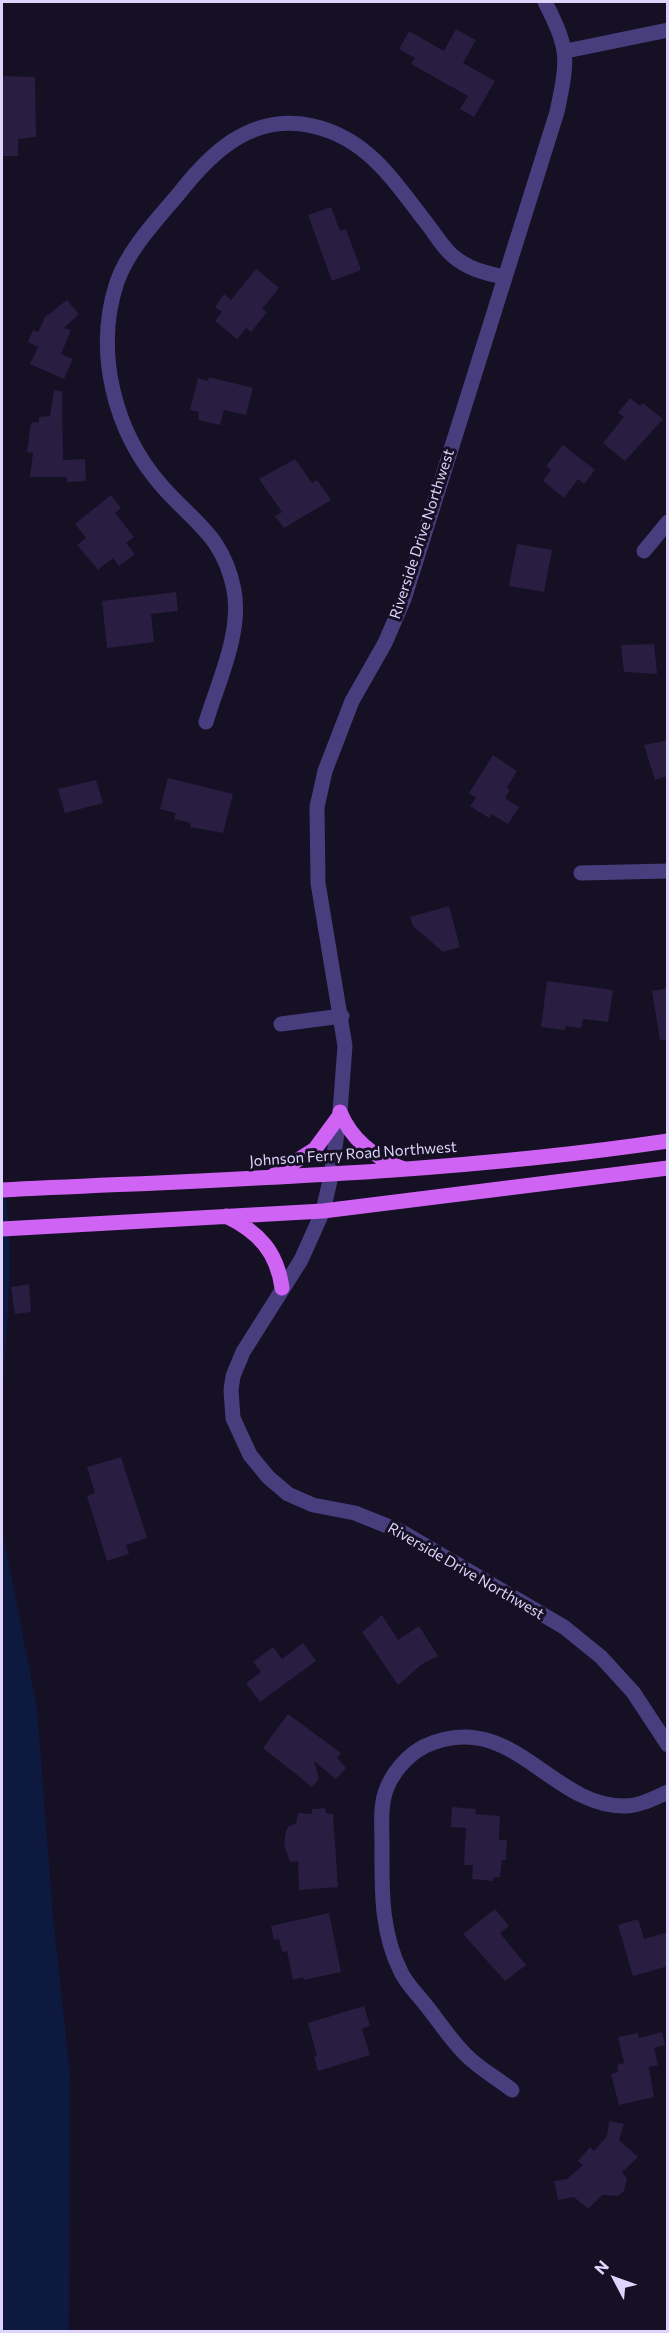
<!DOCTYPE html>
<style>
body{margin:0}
#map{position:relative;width:669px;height:2333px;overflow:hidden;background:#151023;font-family:Commissioner,sans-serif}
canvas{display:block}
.frame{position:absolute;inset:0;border:3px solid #ded4fc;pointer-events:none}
.north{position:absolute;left:585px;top:2249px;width:60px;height:60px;-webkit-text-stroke:4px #151023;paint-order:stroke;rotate:311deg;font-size:16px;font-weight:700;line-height:24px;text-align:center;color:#ded4fc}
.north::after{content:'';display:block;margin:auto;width:21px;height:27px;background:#ded4fc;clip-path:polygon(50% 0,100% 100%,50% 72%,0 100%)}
</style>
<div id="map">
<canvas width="669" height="2333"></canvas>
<div class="frame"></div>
<div class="north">N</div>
</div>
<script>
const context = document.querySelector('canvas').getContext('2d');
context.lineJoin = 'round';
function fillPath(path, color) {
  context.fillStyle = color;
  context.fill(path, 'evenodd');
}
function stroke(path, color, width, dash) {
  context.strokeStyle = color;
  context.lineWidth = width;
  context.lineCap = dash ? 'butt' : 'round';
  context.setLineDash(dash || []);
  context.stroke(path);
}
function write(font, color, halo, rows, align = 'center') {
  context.font = font + ' Commissioner,sans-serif';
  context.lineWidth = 6;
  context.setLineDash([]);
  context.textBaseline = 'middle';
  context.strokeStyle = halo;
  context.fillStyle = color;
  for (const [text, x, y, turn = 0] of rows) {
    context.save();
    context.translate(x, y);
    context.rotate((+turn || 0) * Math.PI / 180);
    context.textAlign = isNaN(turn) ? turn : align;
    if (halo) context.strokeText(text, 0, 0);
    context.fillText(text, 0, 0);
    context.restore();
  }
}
fillPath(new Path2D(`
 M2,1174C19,1256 3,1342 2,1425Z
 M2,1528L37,1708L53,1916L70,2073L69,2331H2Z`), '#0d193e');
fillPath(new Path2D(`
 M456,29L476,40L463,63L495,81L474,117L460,109L468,96L411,64L415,58L399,49L409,31L444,51Z
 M2,76L35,77L36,137L18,139V156H2Z
 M331,207L340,231L346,229L361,270L332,281L308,215Z
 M256,269L279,288L262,309L267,312L251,332L246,328L237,339L215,321L222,312L215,307L224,294L231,300Z
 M67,300L79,314L64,328L71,330L61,354L73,359L64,379L30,364L38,347L28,342L33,330L38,332L45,317Z
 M209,377L253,388L246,415L224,410L220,425L198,420L199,412L190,410L198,378L208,381Z
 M54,390L62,391L63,460L85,459L86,481L67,482V477H30L33,453L27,452L31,423L39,422V417L50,416Z
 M630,398L640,406L643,403L663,419L625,461L603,443L624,417L618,413Z
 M563,445L595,470L584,484L578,479L564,498L543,481L551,470L546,466Z
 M295,459L312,483L317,480L331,500L284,528L275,516L282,512L259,479Z
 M111,495L121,508L115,513L134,537L126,543L135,554L119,566L113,558L98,570L77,545L86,538L75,524Z
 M517,544L552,550L544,592L509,586Z
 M176,592L178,611L151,614L154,642L107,648L102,601Z
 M654,644L657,674L624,672L621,645Z
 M668,740V776L655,780L644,745Z
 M493,755L517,771L507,788L510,790L505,798L519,807L508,824L491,814L489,818L470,806L476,798L469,793Z
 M168,778L233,794L223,833L190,827L191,823L174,819L176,813L160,809Z
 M96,780L103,803L65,813L58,789Z
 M449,906L460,947L443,952L413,926L410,917Z
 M547,981L613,990L608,1022L583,1019L581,1028L565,1026V1030L541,1027Z
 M668,988V1040H660L652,991Z
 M29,1284L31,1312L15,1314L11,1287Z
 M121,1457L147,1538L126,1545L129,1554L107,1561L87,1496L95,1493L87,1467Z
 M382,1615L398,1640L419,1626L438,1656L422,1664L398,1685L362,1632Z
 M303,1643L316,1661L260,1702L246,1683L261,1672L253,1662L273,1647L282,1659Z
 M288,1714L341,1753L337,1758L346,1768L336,1779L314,1761L319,1779L312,1787L263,1748Z
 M452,1807L476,1809L475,1814L500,1816L499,1840H507L506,1860H502L500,1877H494L493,1881L472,1879L473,1865H464L466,1828L451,1827Z
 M325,1808L326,1813L333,1814L338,1887L299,1890L298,1861L290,1862L284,1845L286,1831L289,1826L296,1824L298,1813L312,1814V1809Z
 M495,1909L509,1926L500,1933L526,1965L505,1981L463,1934Z
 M329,1913L341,1972L304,1980L303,1977L293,1980L287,1951L282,1952L279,1939L274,1940L271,1926Z
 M638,1919L644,1939L668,1932V1966L633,1976L618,1925Z
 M364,2006L370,2026L362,2029L370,2055L318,2071L314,2057L317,2056L308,2023Z
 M662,2032L665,2045L654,2048L658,2065L649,2067L654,2097L619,2105L611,2074L618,2072L617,2065L624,2063L618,2037L638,2033L639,2038Z
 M609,2121L624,2124L619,2140L638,2157L622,2172L627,2179L624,2191L618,2196L602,2195L588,2209L574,2197L558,2200L554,2181L567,2179L583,2165L578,2161L590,2147L594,2151L607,2136Z`), '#291d42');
stroke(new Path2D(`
 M545,2C570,51 568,59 557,112L404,599L385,643L352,701L325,771L317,807L318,883L345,1046L340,1112L331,1176L323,1211L301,1260L243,1352L233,1376L231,1390L233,1418L250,1455L268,1477L288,1494L313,1505L355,1513L402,1532L564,1627L601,1657L633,1692L668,1745
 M566,51L668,30
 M644,551L668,522
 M206,722C218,682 242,633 234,590C223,535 194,523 161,485C114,431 94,351 117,282C129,248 158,219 181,191C211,153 249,117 302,124C365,133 392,179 428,225C436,235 443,248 453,256C468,269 485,273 504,277
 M581,873L668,871
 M281,1024L342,1016
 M512,2090C497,2078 478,2068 465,2054C450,2039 438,2020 425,2004C417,1994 406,1983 401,1972C380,1930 382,1888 382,1843C382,1827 380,1809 385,1793C391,1774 407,1755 425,1746C512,1707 550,1807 625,1806C640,1806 654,1798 668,1792`), '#483e7e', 15);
stroke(new Path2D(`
 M340,1112C352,1141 375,1158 404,1169
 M271,1177L315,1149L340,1115
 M2,1190C225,1179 446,1174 668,1141
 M226,1216C259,1232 277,1252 282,1288
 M2,1229L323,1211L668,1168`), '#cf63f4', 15);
write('15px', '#ded4fc', '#151023', [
 ["Riverside Drive Northwest",422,534,-72],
 ["Johnson Ferry Road Northwest",353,1154,-4],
 ["Riverside Drive Northwest",466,1571,30]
]);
</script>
